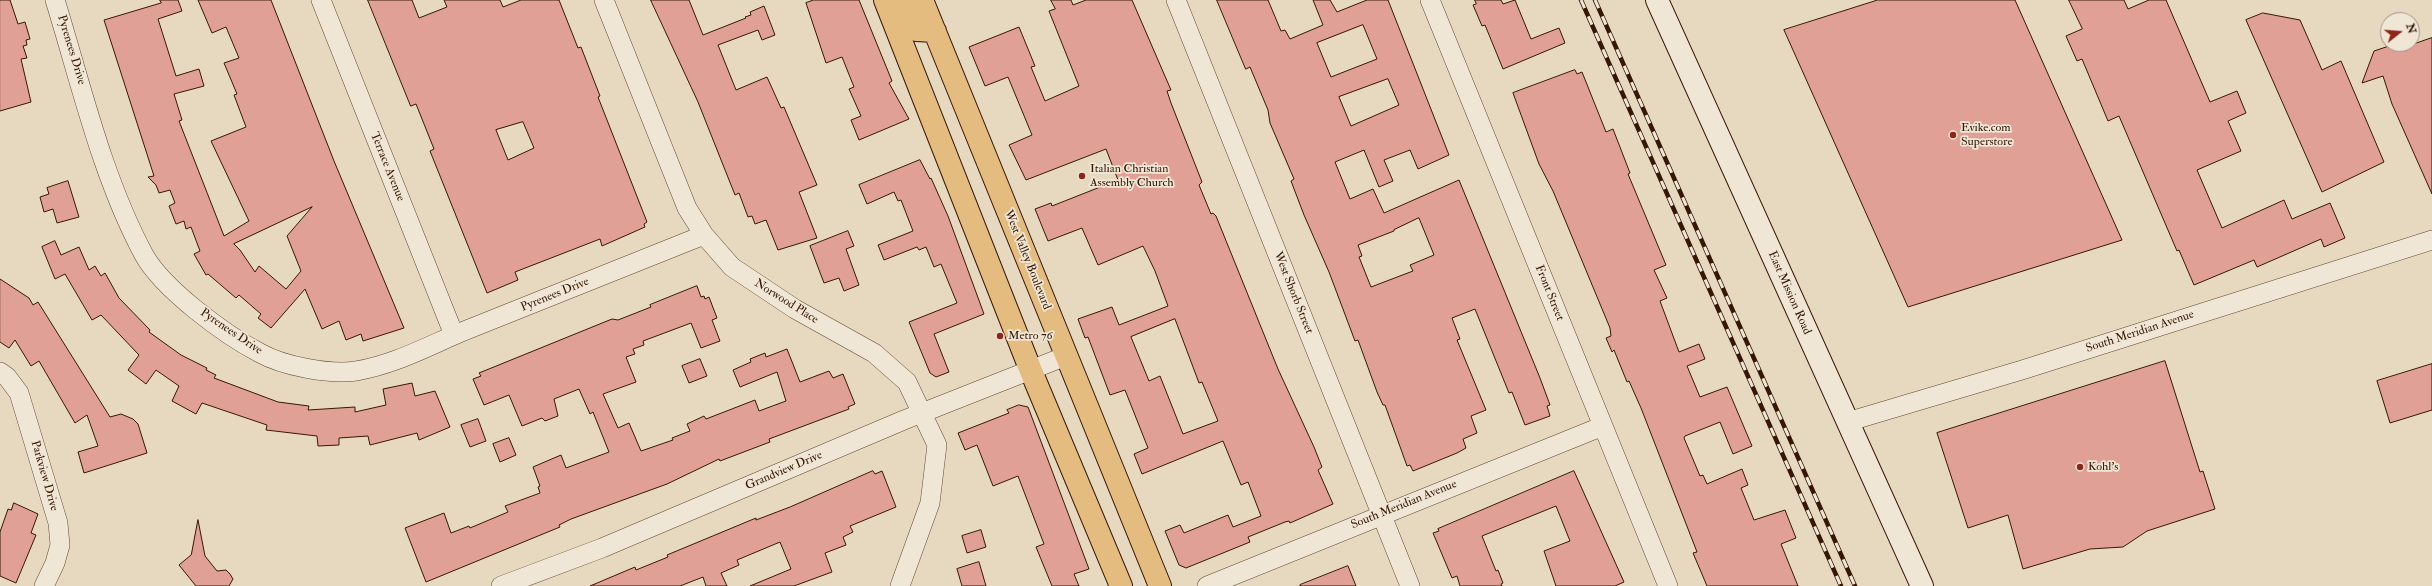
<!DOCTYPE html>
<style>
body{margin:0}
#map{position:relative;width:2432px;height:586px;overflow:hidden;background:#e7d9c0;font-family:"IM FELL Double Pica",serif}
canvas{display:block}
.north{position:absolute;left:2380px;top:12px;width:40px;height:40px;box-sizing:border-box;background:#efe6d6;border:1px solid #a59382;border-radius:50%;rotate:73deg;font-size:11px;font-weight:700;line-height:16px;text-align:center;color:#371703}
.north::after{content:'';display:block;margin:auto;width:14px;height:18px;background:#8f2418;clip-path:polygon(50% 0,100% 100%,50% 72%,0 100%)}
</style>
<div id="map">
<canvas width="2432" height="586"></canvas>
<div class="north">N</div>
</div>
<script>
const context = document.querySelector('canvas').getContext('2d');
context.lineJoin = 'round';
function fillPath(path, color) {
  context.fillStyle = color;
  context.fill(path, 'evenodd');
}
function stroke(path, color, width, dash) {
  context.strokeStyle = color;
  context.lineWidth = width;
  context.lineCap = dash ? 'butt' : 'round';
  context.setLineDash(dash || []);
  context.stroke(path);
}
function write(font, color, halo, rows, align = 'center') {
  context.font = font + ' "IM FELL Double Pica",serif';
  context.lineWidth = 3.5;
  context.setLineDash([]);
  context.textBaseline = 'middle';
  context.strokeStyle = halo;
  context.fillStyle = color;
  for (const [text, x, y, turn = 0] of rows) {
    context.save();
    context.translate(x, y);
    context.rotate((+turn || 0) * Math.PI / 180);
    context.textAlign = isNaN(turn) ? turn : align;
    if (halo) context.strokeText(text, 0, 0);
    context.fillText(text, 0, 0);
    context.restore();
  }
}
const building = new Path2D(`
 M0,0H10L18,24L25,22L30,39L26,40L27,45L23,46L27,58L21,59L31,102L0,111Z
 M160,0H178L182,11L158,19L176,76L199,69L204,86L174,94L182,120L179,121L224,236L249,221L211,141L246,127L234,95L237,94L224,63L239,58L226,27L212,33L198,0H271L334,161L404,328L363,341L361,334L346,340L339,321L322,329L305,289L271,328L258,318L261,314L239,295L236,298L208,274L206,275L194,254L200,251L191,227L186,229L184,221L176,224L169,206L175,203L170,190L159,193L156,185L148,177L154,176L104,20L161,3ZM312,207L287,236L301,271L286,289L259,266L255,272L240,250L234,244Z
 M368,0H412L419,18L447,7L444,0H500L503,7L521,0H559L578,48L581,47L600,96L598,97L647,222L644,224L645,227L602,246L600,239L515,272L518,280L487,293L430,151L434,149L416,104L411,106ZM523,122L534,148L508,160L496,130Z
 M651,0H689L703,35L746,18L745,17L751,15L750,12L764,6L775,35L762,40L758,30L718,45L736,90L767,77L781,108L784,107L817,185L799,192L817,238L778,250L766,220L755,224L752,216L748,217L739,193L735,195L698,102Z
 M814,0H859L892,81L889,83L909,119L859,140L851,120L861,116L849,89L854,87L842,57L826,63L806,3Z
 M1051,0H1071L1073,5L1086,0H1132L1171,90L1167,91L1171,103L1202,182L1199,185L1211,214L1213,213L1216,216L1278,369L1314,447L1322,467L1318,470L1333,504L1290,523L1289,521L1285,522L1248,537L1250,542L1186,568L1179,565L1165,531L1180,525L1184,533L1228,515L1233,527L1261,516L1248,482L1241,485L1223,441L1142,474L1134,454L1148,448L1125,390L1110,395L1088,337L1085,338L1078,319L1112,307L1119,325L1168,306L1155,271L1143,246L1098,265L1082,228L1048,241L1035,209L1051,203L1052,206L1118,180L1106,149L1026,180L1009,145L1032,135L1008,77L985,86L969,47L1019,27L1035,66L1031,67L1045,101L1079,86L1049,11L1055,9ZM1175,319L1199,383L1202,382L1218,421L1183,434L1160,376L1149,381L1131,337Z
 M1217,0H1268L1281,31L1285,30L1290,39L1323,25L1313,0H1330L1337,12L1367,0H1388L1449,155L1418,169L1410,150L1384,160L1393,181L1379,187L1364,150L1335,162L1350,199L1373,189L1384,213L1459,180L1540,378L1550,405L1547,406L1550,416L1525,425L1512,392L1509,393L1475,309L1452,318L1460,339L1457,340L1486,410L1471,416L1477,433L1463,439L1466,448L1457,453L1413,471L1410,465L1407,466L1385,405H1383L1377,392L1358,340L1355,341L1329,272L1304,215L1291,181L1294,179L1270,123L1268,110L1250,67L1246,69ZM1363,25L1377,59L1331,77L1317,43ZM1388,79L1399,105L1351,126L1339,97ZM1419,218L1434,255L1410,265L1413,271L1371,287L1359,257L1362,256L1358,245L1394,231V230Z
 M1475,0H1501L1503,4L1515,0L1531,39L1559,28L1565,43L1503,69L1485,25L1482,26L1473,5L1476,4Z
 M1878,0H2015L2122,240L1908,307L1784,30Z
 M2069,0H2124L2128,9L2149,0H2166L2210,102L2237,91L2246,113L2228,121L2241,151L2197,170L2222,228L2284,200L2292,219L2330,203L2345,238L2324,247L2321,239L2257,267L2254,260L2194,285L2179,250L2177,251L2119,116L2108,121L2082,59L2077,61L2066,36L2082,29Z
 M2263,13L2300,20L2322,70L2341,61L2384,162L2322,192L2246,20Z
 M2432,38V194L2392,104L2383,76L2362,83L2374,51L2395,44H2413Z
 M1575,70L1577,74L1582,72L1606,132L1613,129L1630,173L1628,174L1666,265L1654,270L1667,298L1660,301L1679,352L1699,344L1705,359L1687,366L1700,397L1727,387L1752,446L1733,454L1720,422L1685,436L1684,438L1700,476L1703,475L1707,484L1742,469L1748,485L1741,488L1754,520L1785,510L1796,538L1781,544L1798,586H1707L1693,553L1697,552L1641,408L1629,381L1627,382L1614,350L1612,352L1606,338L1611,336L1610,328L1553,191L1539,164L1513,93Z
 M920,160L930,179L931,178L948,216L984,314L934,334L949,372L936,377L930,373L909,322L957,303L941,264L934,267L926,247L919,250L917,247L884,260L878,245L913,231L901,200L898,201L894,192L867,204L859,185Z
 M68,181L79,217L57,223L53,209L44,212L40,197L49,194L47,188Z
 M848,231L854,246L846,249L859,285L844,291L839,278L824,283L810,246Z
 M55,241L61,255L79,247L89,270L95,266L101,276L105,273L119,298L150,330L149,332L181,355L207,368L206,370L216,375L214,378L278,402L309,406L308,410L355,407V412L386,405L383,389L412,383L415,396L435,391L450,427L419,440L417,433L370,445L368,436L339,438V445L318,446L317,436L266,430L267,425L202,403L196,414L172,401L179,386L156,370L146,384L128,370L139,355L101,315L92,320L65,274L55,279L42,247Z
 M0,279L29,298L33,305L38,302L110,417L121,414L133,419L138,424L147,453L84,473L78,452L98,446L87,415L75,423L39,361L31,366L15,340L9,348L0,342Z
 M697,286L701,297L704,296L705,299L709,297L717,318L712,320L720,341L701,348L691,323L643,341L644,345L633,349L635,354L626,357L636,382L603,394L618,428L629,423L641,451L673,440L672,438L690,431L687,424L704,416L706,419L755,400L759,411L786,401L777,372L740,387L733,370L751,362L750,359L765,353L766,357L787,349L800,382L829,371L833,378L843,374L855,404L848,407L849,409L769,439L770,442L720,461L719,459L667,484L571,519L559,525L560,527L426,582L405,528L444,513L451,533L469,526L470,528L508,512L505,506L540,493L538,487L540,486L533,467L561,455L566,468L609,452L593,412L590,414L579,389L554,399L558,416L545,421L542,418L522,426L509,395L484,405L473,379L481,376L479,373L612,319L618,320L651,307L650,305Z
 M700,359L707,376L689,383L682,366Z
 M2165,361L2200,472L2203,471L2215,509L2147,531L2123,547L2090,549L2023,569L2008,515L1968,528L1937,433Z
 M2432,364V410L2390,423L2377,381Z
 M1019,405L1028,407L1089,569L1074,574L1079,586H1052L1036,547L1044,544L1018,476L993,486L977,445L965,450L958,433L1009,413L1007,410Z
 M478,419L486,441L470,447L461,425Z
 M509,438L516,455L500,462L493,444Z
 M873,471L875,474L882,471L896,507L850,526L853,532L843,537L846,545L825,553L832,572L794,586H750L791,569L780,542L737,560L739,565L721,573L727,586H706L703,577L680,586H590L635,567L636,570L668,557L667,555L756,518V520L790,507Z
 M1574,471L1624,582L1615,586H1556L1544,551L1570,541L1556,506L1482,536L1496,571L1498,570L1503,583L1501,584L1502,586H1460L1457,576L1452,578L1433,533L1439,531L1438,529Z
 M14,503L38,514L31,533L36,535L16,583L0,576V532L8,509L11,510Z
 M198,520L205,556L217,571L226,570L230,574L233,579L229,586H196L179,565L191,555Z
 M981,530L986,547L967,553L962,536Z
 M979,562L986,586H962L957,569Z
 M1348,566L1356,586H1300V585Z`);
fillPath(building, '#e1a096');
stroke(building, '#371703', 1);
const street = new Path2D(`
 M55,0C81,84 102,177 144,255C163,289 225,335 260,353C283,366 330,375 356,371C398,364 435,342 474,327C551,296 628,266 704,235
 M321,0L454,335
 M604,0L687,208L704,235L732,267L795,309L874,353L907,382L937,445L930,503L900,586
 M1176,0L1410,586
 M1430,0L1668,586
 M0,372L7,377L19,393L58,523L60,545L55,563L44,586
 M1847,422L2022,370L2432,240
 M501,586L602,548L904,420L1066,356
 M1207,586L1603,426`);
const secondary = new Path2D(`
 M1657,0L1922,586`);
const primary = new Path2D(`
 M885,0L1031,371L1121,586
 M904,0L916,30L935,31
 M922,0L1160,586`);
stroke(street, '#634832', 20);
stroke(secondary, '#371703', 24);
stroke(primary, '#371703', 24);
stroke(street, '#efe6d6', 19);
stroke(secondary, '#efe6d6', 22);
stroke(primary, '#e4bc80', 22);
const rail = new Path2D(`
 M1581,0L1841,586
 M1595,0L1855,586`);
stroke(rail, '#371703', 4.5);
stroke(rail, '#efe6d6', 3, [9]);
for (const [x, y, r, color] of [
 [1953,135,4,"#8f2418"],
 [1082,176,4,"#8f2418"],
 [1000,336,4,"#8f2418"],
 [2080,467,4,"#8f2418"]
]) {
  const dot = new Path2D();
  dot.arc(x, y, r, 0, 2 * Math.PI);
  context.fillStyle = color;
  context.fill(dot);
  stroke(dot, '#efe6d6', 1.5);
}
write('12px', '#371703', '#efe6d6', [
 ["Pyrenees Drive",71,50,73],
 ["Terrace Avenue",387,167,68],
 ["West Valley Boulevard",1027,260,68],
 ["West Shorb Street",1293,293,68],
 ["Front Street",1549,293,68],
 ["East Mission Road",1789,293,66],
 ["Pyrenees Drive",555,295,-22],
 ["Norwood Place",786,302,32],
 ["Pyrenees Drive",231,332,34],
 ["South Meridian Avenue",2140,332,-18],
 ["Grandview Drive",784,471,-23],
 ["Parkview Drive",44,476,74],
 ["South Meridian Avenue",1404,505,-22]
]);
write('12px', '#371703', '#efe6d6', [
 ["Evike.com",1961,128],
 ["Superstore",1961,142],
 ["Italian Christian",1090,169],
 ["Assembly Church",1090,183],
 ["Metro 76",1008,336],
 ["Kohl's",2088,467]
], 'left');
</script>
